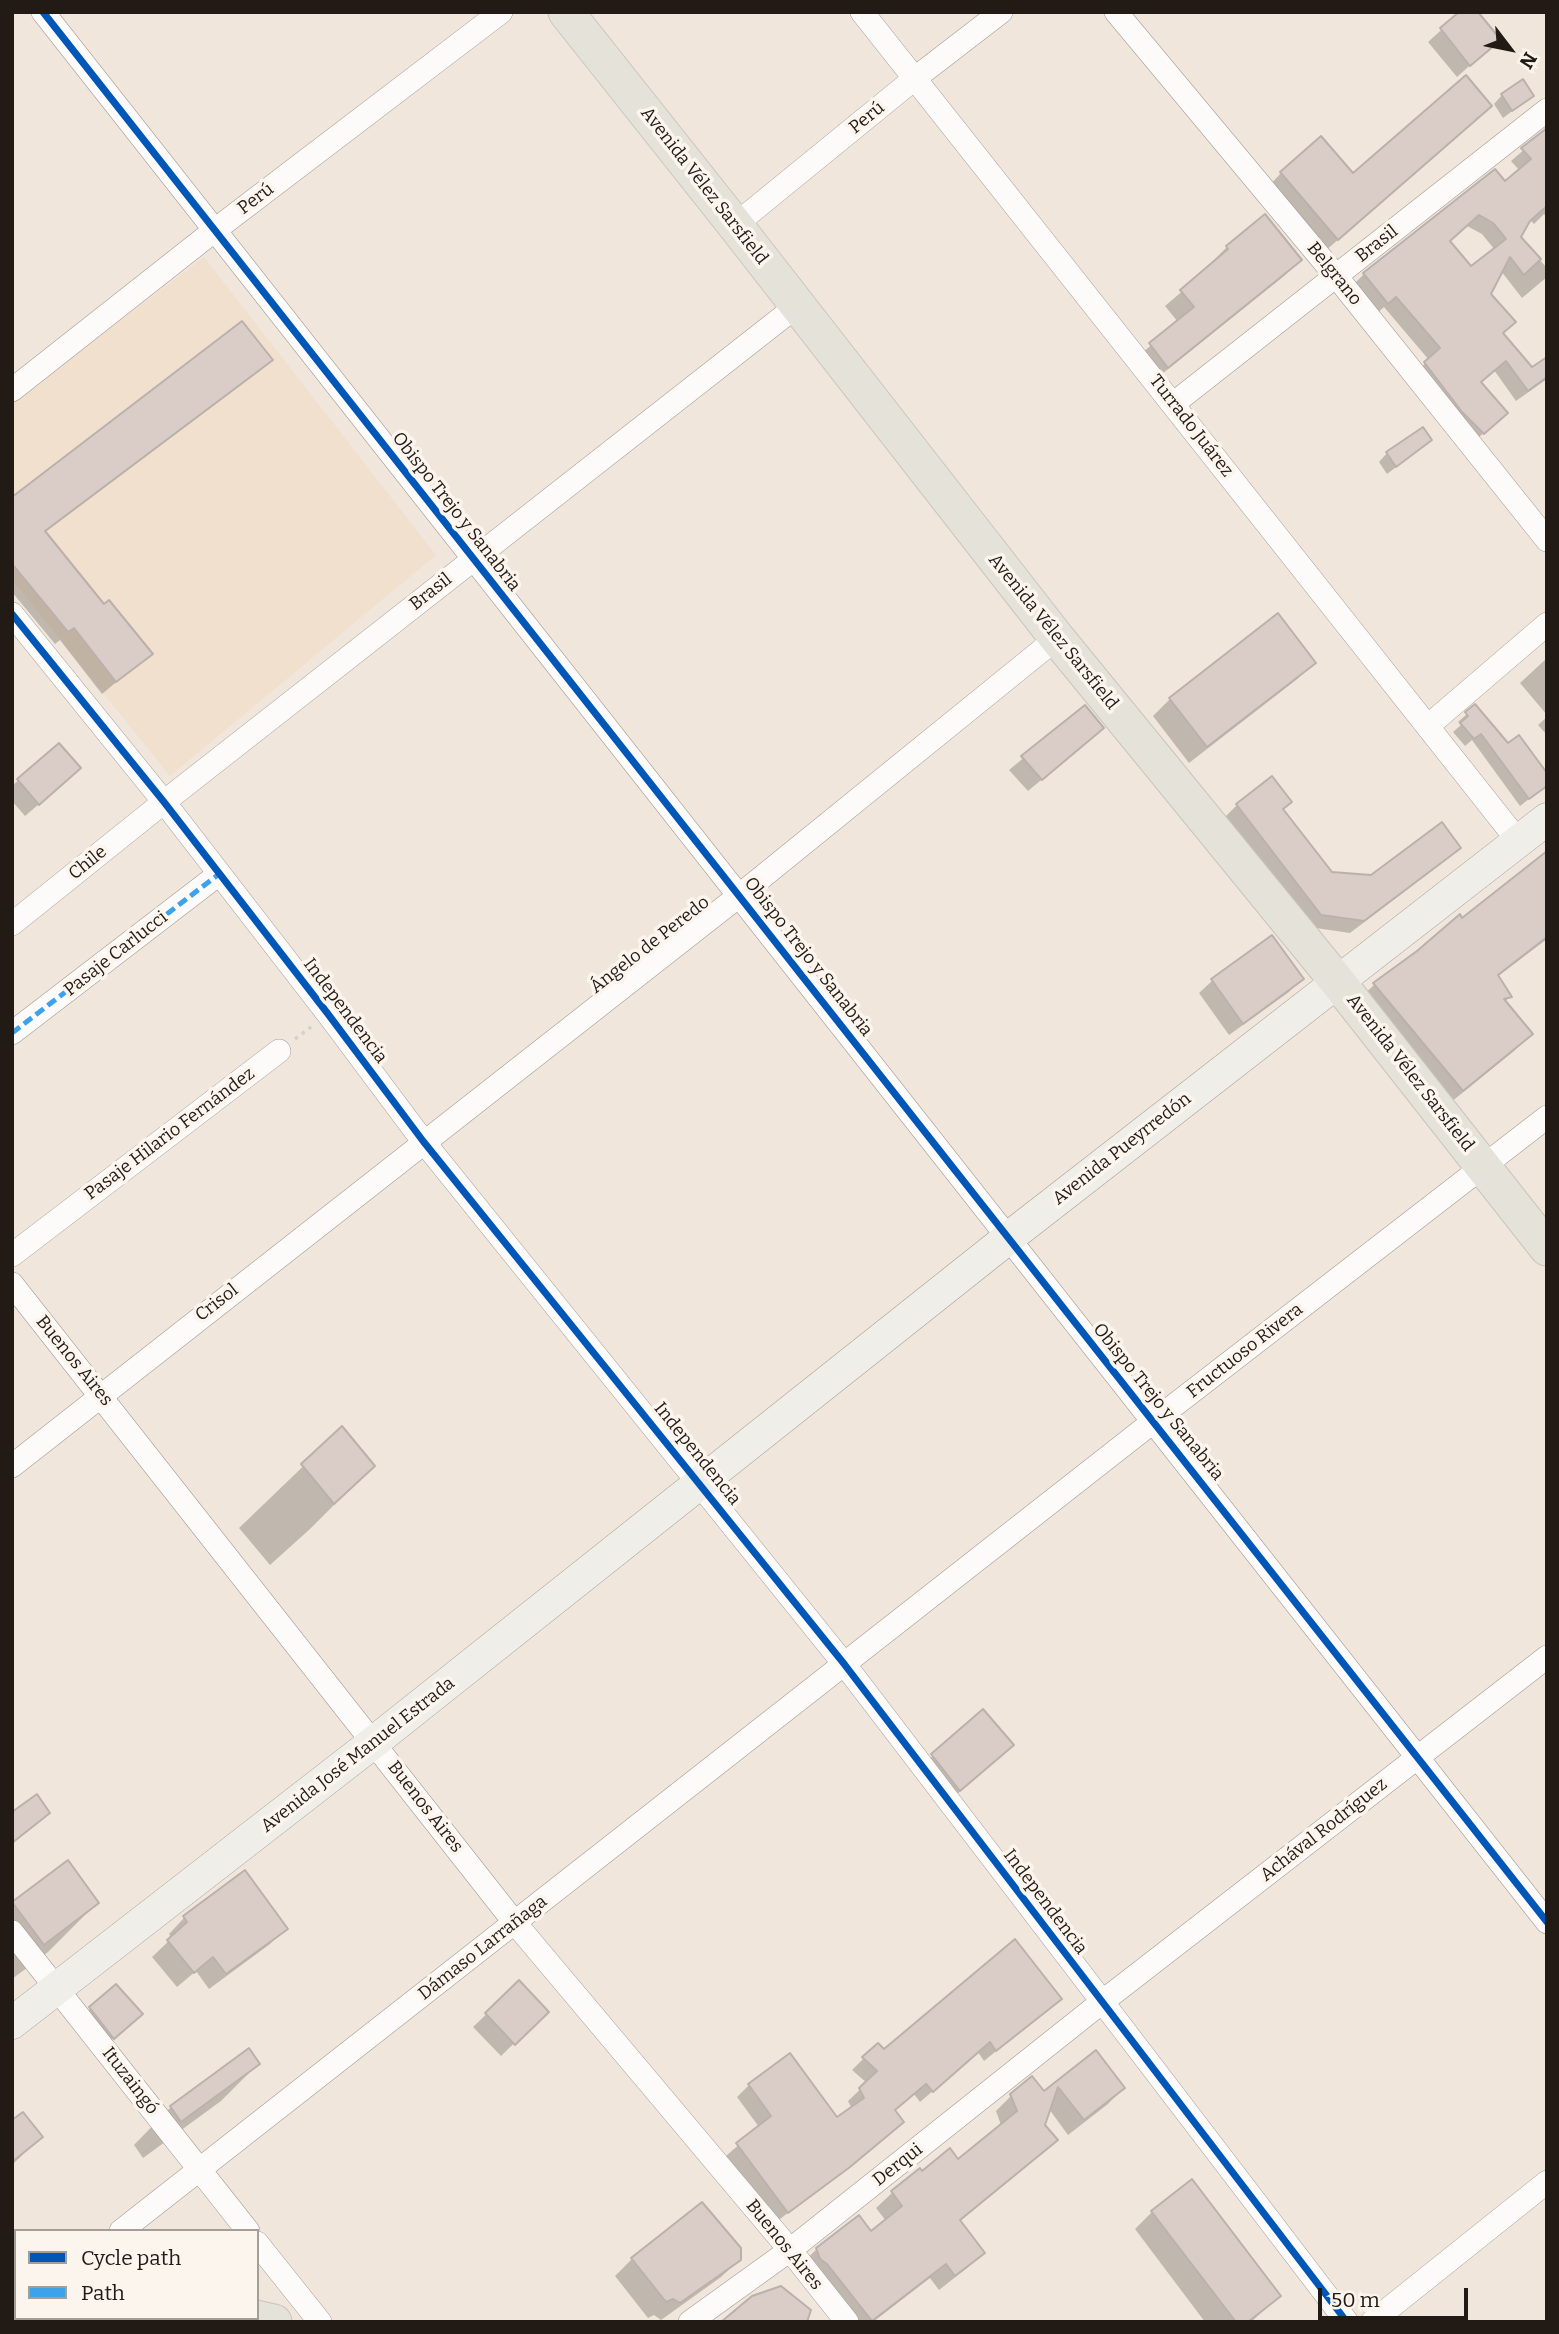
<!DOCTYPE html>
<meta charset="utf-8">
<style>
body{margin:0}
#map{position:relative;width:1559px;height:2334px;overflow:hidden;background:#f0e6db;font-family:Bitter,serif}
canvas{display:block}
.frame{position:absolute;inset:0;border:14px solid #221b15;pointer-events:none}
.legend{position:absolute;left:14px;top:2229px;width:245px;height:91px;box-sizing:border-box;background:#fcf5ee;border:2px solid #a59e97;margin:0;padding:9px 12px;list-style:none;font-size:21px;color:#221b15}
.legend li{display:flex;align-items:center;gap:14px;height:35px}
.legend b{width:35px;border:2px solid #a59e97}
.north{position:absolute;left:1475px;top:14px;width:70px;height:70px;-webkit-text-stroke:5px #fcf5ee;paint-order:stroke;rotate:122deg;font-size:19px;font-weight:700;line-height:28px;text-align:center;color:#221b15}
.north::after{content:'';display:block;margin:auto;width:24px;height:32px;background:#221b15;clip-path:polygon(50% 0,100% 100%,50% 72%,0 100%)}
.scale{position:absolute;left:1318px;top:2288px;width:150px;height:32px;box-sizing:border-box;border:4px solid #221b15;border-top:0;padding-left:9px;font-size:21px;line-height:24px;white-space:nowrap;color:#221b15;-webkit-text-stroke:5px #fcf5ee;paint-order:stroke}
</style>
<div id="map">
<canvas width="1559" height="2334"></canvas>
<div class="frame"></div>
<ul class="legend">
<li><b style="height:9px;background:#0057b8"></b>Cycle path</li>
<li><b style="height:9px;background:#3ea2ea"></b>Path</li>
</ul>
<div class="north">N</div>
<div class="scale">50 m</div>
</div>
<script>
const context = document.querySelector('canvas').getContext('2d');
context.lineJoin = 'round';
function fillPath(path, color) {
  context.fillStyle = color;
  context.fill(path, 'evenodd');
}
function stroke(path, color, width, dash) {
  context.strokeStyle = color;
  context.lineWidth = width;
  context.lineCap = dash ? 'butt' : 'round';
  context.setLineDash(dash || []);
  context.stroke(path);
}
function write(font, color, halo, rows, align = 'center') {
  context.font = font + ' Bitter,serif';
  context.lineWidth = 7;
  context.setLineDash([]);
  context.textBaseline = 'middle';
  context.strokeStyle = halo;
  context.fillStyle = color;
  for (const [text, x, y, turn = 0] of rows) {
    context.save();
    context.translate(x, y);
    context.rotate((+turn || 0) * Math.PI / 180);
    context.textAlign = isNaN(turn) ? turn : align;
    if (halo) context.strokeText(text, 0, 0);
    context.fillText(text, 0, 0);
    context.restore();
  }
}
fillPath(new Path2D(`
 M204,257L436,555L170,776L12,580V403Z`), '#f2e0ce');
fillPath(new Path2D(`
 M1461,12L1498,40L1457,77L1428,42Z
 M1502,95L1532,96L1503,118L1494,104Z
 M1477,119L1325,251L1269,186L1281,173L1353,175Z
 M1547,130V218L1544,214L1534,224L1530,220L1519,237L1547,268V277L1522,298L1501,271L1489,294L1502,334L1532,370L1547,359V379L1516,401L1494,370L1479,383L1494,424L1471,444L1413,375L1429,360L1384,307L1376,314L1353,285L1364,274L1505,183L1520,171L1511,161ZM1467,226L1482,234L1495,250L1470,269L1449,241Z
 M1227,247L1299,260L1284,276L1152,382L1134,360L1178,322L1165,306L1213,265L1211,263Z
 M270,360L258,372L44,533L103,606L150,654L102,694L60,640L55,644L12,592V496L14,498Z
 M1423,430L1421,448L1387,474L1379,462L1387,453Z
 M1547,658V715L1520,683Z
 M1314,662L1296,680L1189,763L1153,716L1170,699Z
 M1085,707L1089,740L1028,791L1009,770Z
 M1467,714L1508,745L1547,785L1520,806L1472,740L1465,746L1453,732L1461,725L1458,722Z
 M1547,717V735L1538,725Z
 M58,745L66,781L25,816L12,801V786Z
 M1237,805L1281,810L1331,874L1372,877L1459,847L1446,860L1350,933L1309,927L1224,818Z
 M1547,854V939L1497,977L1510,997L1504,1002L1530,1034L1514,1051L1445,1107L1357,1001L1374,985Z
 M1271,937L1301,979L1289,992L1229,1035L1199,993L1212,981Z
 M342,1429L373,1466L310,1529L270,1565L239,1528Z
 M983,1712L999,1757L947,1803L919,1768Z
 M67,1863L97,1903L48,1952L12,1979V1905Z
 M184,1918L285,1928L270,1944L209,1989L196,1971L177,1987L152,1957L172,1938L169,1934Z
 M519,1983L546,2012L501,2056L473,2027Z
 M1060,1999L984,2061L978,2052L920,2102L914,2094L893,2111L902,2122L890,2133L775,2223L726,2156L759,2127L737,2097L749,2085L790,2056L836,2120L852,2109L848,2101L867,2083L852,2070L864,2058Z
 M90,2009L132,2022L105,2046L82,2017Z
 M248,2051L258,2064L221,2101L143,2158L134,2145L171,2107Z
 M1095,2053L1123,2088L1108,2104L1068,2135L1049,2109L1043,2125L1055,2140L1040,2155L959,2222L983,2253L967,2268L939,2290L930,2278L873,2322H845L801,2264L817,2249L871,2234L886,2221L876,2208L892,2193L920,2171L922,2173L958,2161L1001,2125L996,2111L1012,2095L1044,2093Z
 M12,2122L41,2137L12,2165Z
 M1152,2212L1279,2296L1251,2322H1205L1135,2229Z
 M632,2259L739,2260L721,2277L661,2320L654,2315L648,2318L615,2276Z`), '#0003');
const building = new Path2D(`
 M1459,12H1478L1501,40L1470,66L1440,28Z
 M1466,75L1492,106L1338,240L1280,172L1321,136L1353,173Z
 M1523,79L1534,96L1512,111L1501,94Z
 M1547,128V206L1530,221L1521,237L1541,259L1524,275L1510,257L1491,294L1516,322L1503,333L1532,367L1547,357V377L1528,391L1506,361L1481,382L1508,413L1484,434L1462,412L1424,362L1440,348L1396,297L1388,304L1363,273L1495,169L1505,181L1531,159L1521,148ZM1479,215L1493,223L1506,239L1471,266L1450,241Z
 M1265,214L1302,260L1168,368L1149,343L1194,307L1180,290L1228,249L1226,246Z
 M242,321L273,360L45,531L104,604L109,600L153,654L116,682L74,628L68,632L12,564V497Z
 M1423,427L1432,440L1396,467L1386,452Z
 M1278,613L1316,663L1207,747L1169,698Z
 M1475,704L1508,743L1519,735L1547,773V786L1529,799L1481,734L1474,739L1460,723L1468,716L1465,712Z
 M1085,705L1104,728L1042,780L1021,756Z
 M59,743L81,768L39,805L17,779Z
 M1272,776L1292,802L1283,809L1332,872L1371,875L1442,822L1461,848L1364,921L1321,915L1236,804Z
 M1547,851V937L1498,975L1512,997L1504,999L1533,1034L1463,1091L1373,983L1417,951L1460,914L1462,918Z
 M1272,935L1304,979L1243,1024L1211,979Z
 M342,1426L375,1466L334,1504L301,1464Z
 M983,1709L1014,1745L960,1791L931,1754Z
 M37,1794L50,1813L12,1843V1812Z
 M68,1860L99,1903L44,1945L12,1902Z
 M245,1870L288,1929L226,1974L213,1957L194,1973L167,1940L187,1922L183,1916Z
 M1015,1939L1062,1999L996,2051L990,2042L933,2092L926,2084L895,2110L904,2122L850,2167L788,2213L736,2143L771,2116L748,2084L790,2053L837,2117L864,2098L859,2088L877,2071L862,2057L878,2043L884,2049Z
 M519,1980L549,2012L515,2045L485,2013Z
 M116,1984L143,2014L114,2039L89,2007Z
 M249,2048L260,2064L181,2122L170,2106Z
 M1096,2050L1125,2088L1084,2120L1058,2087L1045,2125L1058,2140L960,2220L985,2253L955,2276L946,2264L872,2321L827,2264L820,2259L816,2248L859,2215L871,2231L902,2206L891,2191L920,2168L922,2171L950,2148L958,2159L1017,2111L1010,2094L1032,2076L1044,2091Z
 M23,2112L43,2137L12,2162V2120Z
 M1192,2179L1281,2296L1248,2322H1236L1151,2211Z
 M702,2202L741,2248V2260L680,2303L673,2299L666,2302L631,2258Z
 M781,2286L811,2310L807,2322H721L752,2296Z`);
fillPath(building, '#dacdc7');
stroke(building, '#bab1ac', 2);
const minor = new Path2D(`
 M43,12L1547,1922
 M862,12L1519,842
 M1116,12L1336,276L1547,540
 M735,225L914,79L1001,12
 M12,390L215,230L501,12
 M1173,404L1547,110
 M12,614L164,802L328,1014L423,1141L845,1665L1347,2322
 M1428,726L1547,624
 M12,924L164,802L798,305
 M12,1033L219,874
 M12,1255L279,1051
 M12,1284L515,1923L790,2250L847,2322
 M12,1466L740,895L1057,638
 M12,1932L248,2231
 M121,2231L1154,1421L1547,1117
 M257,2243L320,2322
 M12,2315L16,2313
 M690,2322L790,2250L1102,2002L1547,1657
 M1372,2322L1547,2182`);
const secondary = new Path2D(`
 M12,2023L374,1742L1007,1239L1547,819`);
const primary = new Path2D(`
 M566,12L735,225L1057,638L1337,981L1547,1248
 M12,2272L16,2273
 M256,2318L274,2322`);
stroke(minor, '#a29b93', 24);
stroke(secondary, '#a29b93', 33);
stroke(primary, '#c9c4bf', 37);
stroke(new Path2D(`
 M295,1039L311,1027
 M178,2322L179,2318`), '#d3d0cd', 3.5, [3.5, 5]);
stroke(minor, '#fdfbfa', 23);
stroke(secondary, '#f0eee9', 32);
stroke(primary, '#e5e3d9', 35);
stroke(new Path2D(`
 M12,1033L219,874`), '#3ea2ea', 5, [10, 5]);
stroke(new Path2D(`
 M43,12L1547,1922
 M12,614L164,802L328,1014L423,1141L845,1665L1347,2322`), '#0057b8', 7);
write('18px', '#221b15', '#fcf5ee', [
 ["Perú",867,118,-39],
 ["Avenida Vélez Sarsfield",704,186,52],
 ["Perú",256,199,-37],
 ["Brasil",1377,244,-38],
 ["Belgrano",1334,274,51],
 ["Turrado Juárez",1191,426,52],
 ["Obispo Trejo y Sanabria",456,512,52],
 ["Brasil",431,592,-38],
 ["Avenida Vélez Sarsfield",1053,632,51],
 ["Chile",88,863,-39],
 ["Ángelo de Peredo",650,945,-38],
 ["Pasaje Carlucci",116,954,-38],
 ["Obispo Trejo y Sanabria",808,957,52],
 ["Independencia",345,1011,53],
 ["Avenida Vélez Sarsfield",1410,1073,52],
 ["Pasaje Hilario Fernández",170,1134,-37],
 ["Avenida Pueyrredón",1122,1149,-38],
 ["Crisol",217,1303,-38],
 ["Fructuoso Rivera",1245,1351,-38],
 ["Buenos Aires",74,1361,51],
 ["Obispo Trejo y Sanabria",1158,1402,51],
 ["Independencia",697,1454,51],
 ["Avenida José Manuel Estrada",358,1755,-38],
 ["Buenos Aires",425,1807,52],
 ["Achával Rodríguez",1324,1830,-38],
 ["Independencia",1045,1902,53],
 ["Dámaso Larrañaga",483,1948,-38],
 ["Ituzaingó",130,2081,52],
 ["Derqui",898,2165,-38],
 ["Buenos Aires",784,2245,51]
]);
</script>
